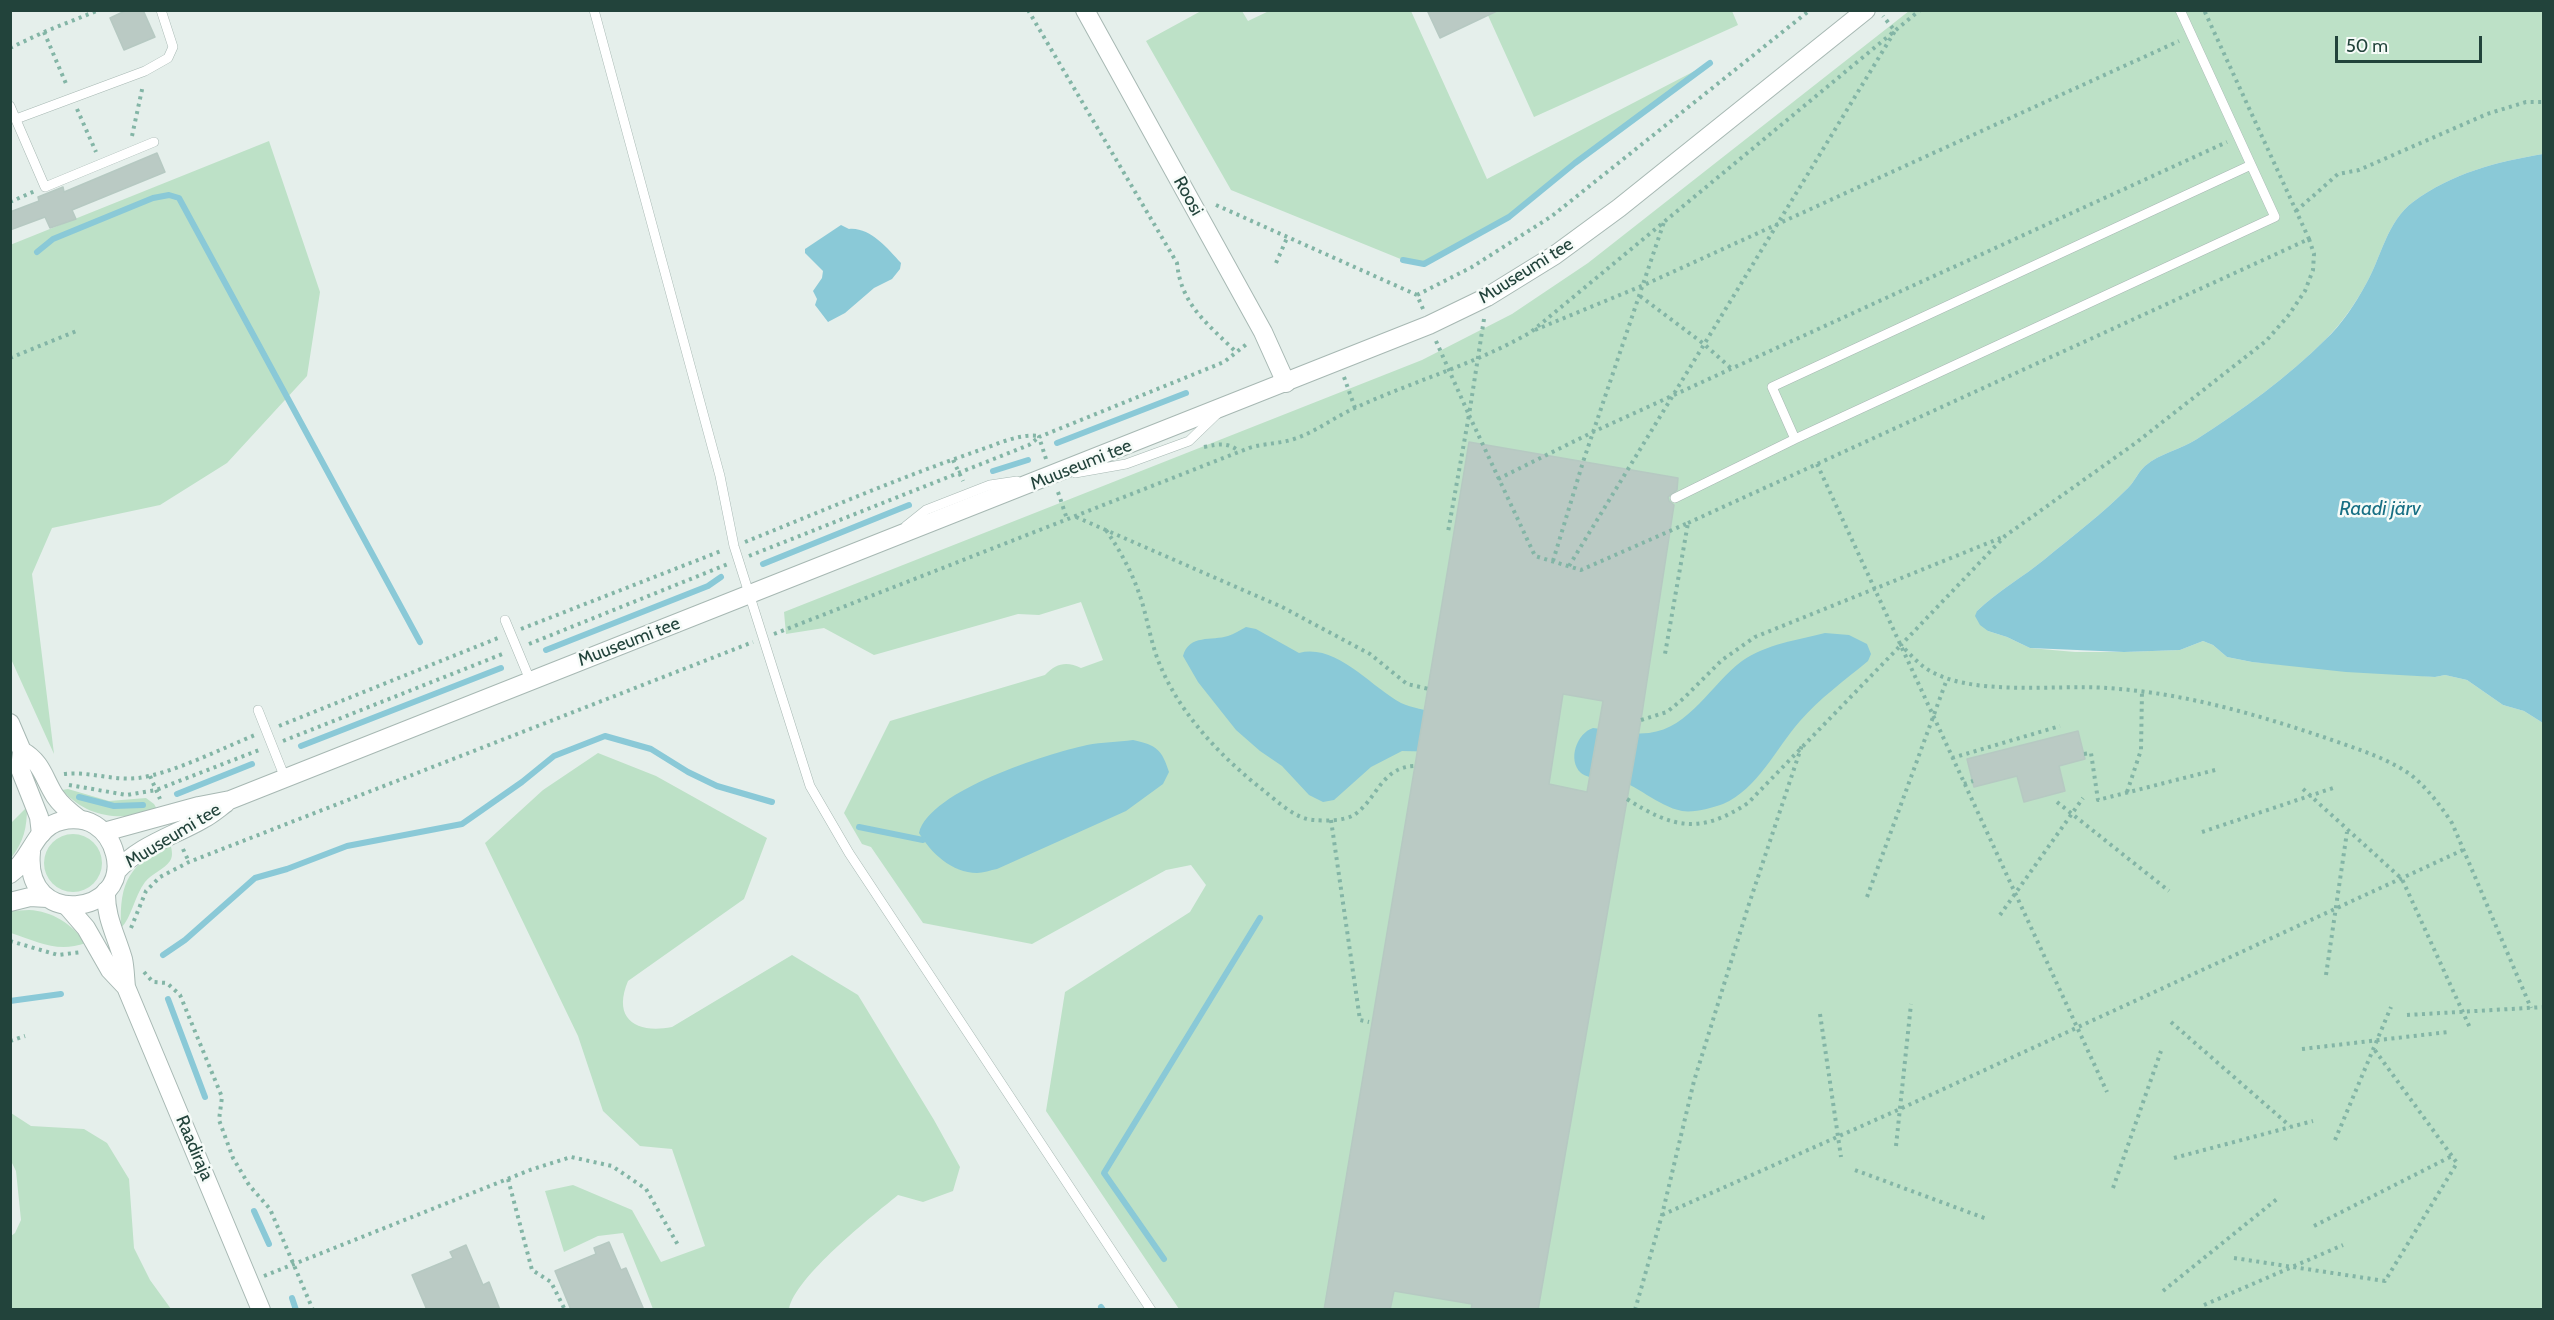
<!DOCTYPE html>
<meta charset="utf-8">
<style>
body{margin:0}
#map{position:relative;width:2554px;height:1320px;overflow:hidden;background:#e5efeb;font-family:Cabin,sans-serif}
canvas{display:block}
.frame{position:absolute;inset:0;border:12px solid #22433b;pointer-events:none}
.scale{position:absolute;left:2335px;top:36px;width:147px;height:27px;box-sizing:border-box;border:3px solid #22433b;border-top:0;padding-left:8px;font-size:18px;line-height:21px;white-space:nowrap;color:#22433b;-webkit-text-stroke:4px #f6fbf8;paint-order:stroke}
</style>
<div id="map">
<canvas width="2554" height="1320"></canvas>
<div class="frame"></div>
<div class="scale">50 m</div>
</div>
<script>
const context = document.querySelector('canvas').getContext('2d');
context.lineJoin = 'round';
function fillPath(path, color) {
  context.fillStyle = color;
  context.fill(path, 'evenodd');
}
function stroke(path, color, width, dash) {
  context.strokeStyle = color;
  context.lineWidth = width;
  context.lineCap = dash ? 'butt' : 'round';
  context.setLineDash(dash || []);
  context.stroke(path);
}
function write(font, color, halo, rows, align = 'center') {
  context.font = font + ' Cabin,sans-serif';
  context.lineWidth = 5;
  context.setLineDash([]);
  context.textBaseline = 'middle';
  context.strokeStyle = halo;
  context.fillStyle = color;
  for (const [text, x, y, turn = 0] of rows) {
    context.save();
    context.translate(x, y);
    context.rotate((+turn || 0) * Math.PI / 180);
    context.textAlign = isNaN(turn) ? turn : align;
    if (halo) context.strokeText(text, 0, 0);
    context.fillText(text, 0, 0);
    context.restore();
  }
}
fillPath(new Path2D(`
 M1201,11H1242L1248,21L1269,11H1411L1487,179L1710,63L1575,163L1509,217L1424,264L1403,260L1231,190L1146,41Z
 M1486,11H1732L1738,25L1534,117Z
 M1909,11H2543V154C2496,162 2452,173 2413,202C2387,221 2381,258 2366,284C2355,304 2342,323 2326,339C2288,377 2242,410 2197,439C2180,450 2160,453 2145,466C2138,472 2135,481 2128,488C2103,513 2073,536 2045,559C2023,577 1998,591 1977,611L1988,631L2007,637L2030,648L2075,652H2124L2180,650L2203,641L2213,645L2227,657L2252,662L2435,677L2445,675L2467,680L2503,705L2524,711L2543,723V1309H1179L1046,1111L1065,992L1190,912L1206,885L1191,865L1166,870L1032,944L923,923L871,847L862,844L844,813L890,721L1045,675C1056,663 1067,661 1081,668L1103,660L1081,602L1039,615L1018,614L874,655L824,628L786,634L784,612L1422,360L1512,314L1588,263Z
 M269,141L320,292L307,376L227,463L160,505L52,528L32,574L54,754L11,659L10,245Z
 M598,753L656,776L767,838L744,899L628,981C612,1019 636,1034 672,1027L792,955L858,995L934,1120L960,1167L953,1191L923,1202L898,1195C871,1217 795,1277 789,1309H653L623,1233L598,1236L564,1252L545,1191L573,1185L632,1210L661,1262L705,1246L672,1149L640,1146L603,1111L578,1036L485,843L543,790Z
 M68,789L109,801L146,798L154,804L158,811C121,820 90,820 62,790Z
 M27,807C27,827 24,842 11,858L10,824Z
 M44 863a29 29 0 1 1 58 0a29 29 0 1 1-58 0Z
 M170,842C171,848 174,855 170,861C165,869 151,874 145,882C134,897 132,917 121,928C119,880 130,866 170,842Z
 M29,910C52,911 72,924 86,943C57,953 39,942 11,933L10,911Z
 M11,1113L31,1126L84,1129L107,1143L129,1179L134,1248L150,1280L171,1309H11V1236L15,1233L21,1220L16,1171L11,1161Z`), '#bde1c7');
fillPath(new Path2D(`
 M2543,154V723L2524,711L2503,705L2467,680L2445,675L2435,677L2346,672L2252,662L2227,657L2213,645L2203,641L2180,650L2124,652L2030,648L2007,637L1988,631L1980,625L1975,616L1977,611C1998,591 2023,577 2045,559C2073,536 2103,513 2128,488C2135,481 2138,472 2145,466C2160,453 2180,450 2197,439C2242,410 2288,377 2326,339C2342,324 2355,304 2366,284C2381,258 2387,221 2413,202C2452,173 2496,162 2543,154Z
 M841,225L849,229C870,227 887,248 901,263L900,269L892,279L874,288L845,313L828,322L815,305L817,299L813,291L822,278L823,271L805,253V249Z
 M1246,627L1256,629L1299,653C1336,643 1371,687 1401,703C1412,708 1426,710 1437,713L1446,752L1402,751L1371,767L1334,800L1323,802L1309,795L1282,766L1260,751L1236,730L1198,682L1183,656C1189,634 1212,641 1228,636C1234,634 1240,630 1246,627Z
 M1825,633L1849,635L1867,644L1871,654L1868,661C1845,680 1819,699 1800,721C1776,748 1758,789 1723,804C1712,808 1694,813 1682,811C1657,806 1637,784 1612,778C1602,776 1589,780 1581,773C1567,760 1577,733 1593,728C1611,730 1631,735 1649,733C1690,728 1711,684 1742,661C1766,644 1798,640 1825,633Z
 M1133,740C1157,745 1162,750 1169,772L1163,784L1126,811L997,869C991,870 983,873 977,873C952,873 931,853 919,833C930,790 1047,754 1087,745C1102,742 1118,742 1133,740Z`), '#8ac9d7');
stroke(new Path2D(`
 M37,252L53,239L153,198L169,195L179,198L420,642
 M1403,260L1424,264L1509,217L1575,163L1710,63
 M1057,443L1186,393
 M993,471L1028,460
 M763,564L909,505
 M546,650L708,586L721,577
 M301,746L501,668
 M177,794L252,764
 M79,797L114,806L143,805
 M859,827L923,840
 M163,955L185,940L255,878L287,869L347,846L462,824L522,782L554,756L605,736L651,749L688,772L717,786L772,802
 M168,999L205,1097
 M10,1001L61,994
 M254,1211L269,1244
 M1164,1259L1104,1173L1260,918
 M292,1298L296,1310
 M1101,1307L1103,1310`), '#8ac9d7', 6);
const building = new Path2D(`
 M127,10H143L155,37L124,50L110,18Z
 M1427,10H1499L1440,38Z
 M157,153L165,172L72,210L76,219L50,228L45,217L10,230V212L39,201L38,197L63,187L64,192Z
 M1469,442L1678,478L1677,490L1668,497L1669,501L1674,505L1641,720L1538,1310H1471L1472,1304L1394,1291L1390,1310H1324ZM1563,694L1603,701L1587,792L1549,784Z
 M2078,731L2085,759L2059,766L2065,791L2024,802L2017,776L1974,787L1967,759Z
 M609,1242L621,1270L626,1268L644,1310H571L555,1271L596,1254L594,1248Z
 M466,1245L483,1285L489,1282L500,1310H427L412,1275L453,1258L450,1252Z`);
fillPath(building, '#bacac4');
stroke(building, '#b6c9c2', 1.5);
const service = new Path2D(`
 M594,10L720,476L734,546L810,786L849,853L1151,1310
 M10,106L45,187L154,142
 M16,119L145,71L168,58L173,47L161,10
 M1795,439L1772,387L2251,165
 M1075,473L1126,464L1189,441L1217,414
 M1675,498L1795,439L2275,217L2180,10
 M906,526L926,510L990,485L1017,481
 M505,620L530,680
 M258,710L285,778`);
const minor = new Path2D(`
 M1085,10L1263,332L1286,383
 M10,723L22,751L20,769L39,817L41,834
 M22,751C42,762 44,779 55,796C61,805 71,813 79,819
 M106,891C105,916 116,935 123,959C125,968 125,978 126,987L261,1310
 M67,906L86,928L110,970L126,987`);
const tertiary = new Path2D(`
 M104,832L199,806L230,800L1429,325L1487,297L1555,255L1619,208L1866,10
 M116,872C139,845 174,836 203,819C211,815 219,808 226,803
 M10,874C29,861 32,837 51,825C64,818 82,817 95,825C106,832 112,842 115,854C131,915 23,930 31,852
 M10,902L30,897L47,898`);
stroke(service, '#a7b8b3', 10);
stroke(minor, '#a7b8b3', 20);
stroke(tertiary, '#a7b8b3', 20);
stroke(new Path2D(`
 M1028,10L1177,263C1181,305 1208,324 1236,352
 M44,32L67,86
 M10,48L44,32L99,10
 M77,109L96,152
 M132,136L143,85
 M10,202L35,191
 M1216,205L1417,295L1423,309
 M2296,211L2338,174L2359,170L2487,114L2526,102H2544
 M2309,239L2314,254L2313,270L2305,291L2288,316L2266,341L2137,442L2005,536L1901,645C1908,652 1916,661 1924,667C1967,698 2055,684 2107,688C2185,693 2259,715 2332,740C2360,750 2387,758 2411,775C2428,789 2440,805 2452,823L2531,1008
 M1276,263L1287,238
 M1417,295L1472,267L1552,216L1810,10
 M1640,296L1704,344L1732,369
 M1484,319L1469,415L1535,556L1581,570L1688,523L1665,654
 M1535,330L1644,285L2179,41
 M1436,341L1469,415L1448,532
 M10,358L79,330
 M1344,377L1355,408
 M1204,447C1219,444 1227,442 1239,451
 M1046,459L1039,437L1224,362L1248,343
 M953,460L963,481
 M1817,464L2107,1092
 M1498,479L1593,432L2227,142
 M1058,492L1067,519
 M1076,517L1282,607L1370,654L1407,684L1429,689
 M1688,523L2309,239L2204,10
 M1106,530C1121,552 1133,574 1141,599C1148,621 1151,644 1160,665C1180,714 1222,758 1263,790C1277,801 1295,819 1314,820C1325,821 1344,821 1354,815C1377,800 1381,766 1416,766
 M745,542C822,511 899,478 977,451C996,445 1019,433 1039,436
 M749,556L1029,445L1039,437
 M1553,561L1583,462L1664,222
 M1569,566L1895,31L1883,16
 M521,629L721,551
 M774,634L1249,448C1265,443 1279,444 1294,439C1316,432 1334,417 1355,408C1413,381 1476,364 1531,332L1920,10
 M529,644L728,564
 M1641,720L1667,712L1684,698L1722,660L1755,637L2003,537
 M279,726L498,638
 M283,741L505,653
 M2084,754L2091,753L2098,800L2219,769
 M1952,758L2060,726
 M64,774C89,771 113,781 138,778C171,774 223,748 255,735
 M150,776L160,799
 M1964,784L1973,781
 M69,785L127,795L156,790L259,750
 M2303,789L2402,879L2471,1030
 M2127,792L2141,750L2142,691
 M1627,799C1674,829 1701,834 1748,803L1901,645
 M2057,802L2169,891
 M1331,820L1360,1020L1369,1022
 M2202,832L2336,787
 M183,849L189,862
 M1867,897L1947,679
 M2000,915L2083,798
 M131,928L146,891L160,877L189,862L753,642
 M10,941L58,955L82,952
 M144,972L153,982L167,983L180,995L222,1097L219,1120L233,1158L249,1185L270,1209L313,1310
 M2326,975L2347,832
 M1820,1014L1841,1157
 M2407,1015L2544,1007
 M2171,1022L2290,1126
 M10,1041L25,1036
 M2302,1049L2448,1032
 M2335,1140L2391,1007
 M1896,1146L1911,1004
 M2174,1158L2313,1121
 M1855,1170L1987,1219
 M508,1179L532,1270L551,1282L565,1310
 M2113,1188L2161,1051
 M1662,1215L1900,1109L2463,850
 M2314,1226L2452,1156
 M2234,1258L2385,1281L2457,1163L2374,1049
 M264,1276L530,1170L571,1157L612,1166L646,1189L678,1245
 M2163,1291L2277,1199
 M2204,1305L2343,1245
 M1635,1310L1662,1215L1694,1081L1748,907L1802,745`), '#83b5a6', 4, [3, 4.5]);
stroke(service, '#fff', 9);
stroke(minor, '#fff', 18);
stroke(tertiary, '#fff', 18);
write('18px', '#22433b', '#f6fbf8', [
 ["Roosi",1188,196,61],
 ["Muuseumi tee",1526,271,-32],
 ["Muuseumi tee",1081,465,-22],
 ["Muuseumi tee",629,642,-21],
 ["Muuseumi tee",173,836,-31],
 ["Raadiraja",194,1148,67]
]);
write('italic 20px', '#176f84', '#f6fbf8', [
 ["Raadi järv",2380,509]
]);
</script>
